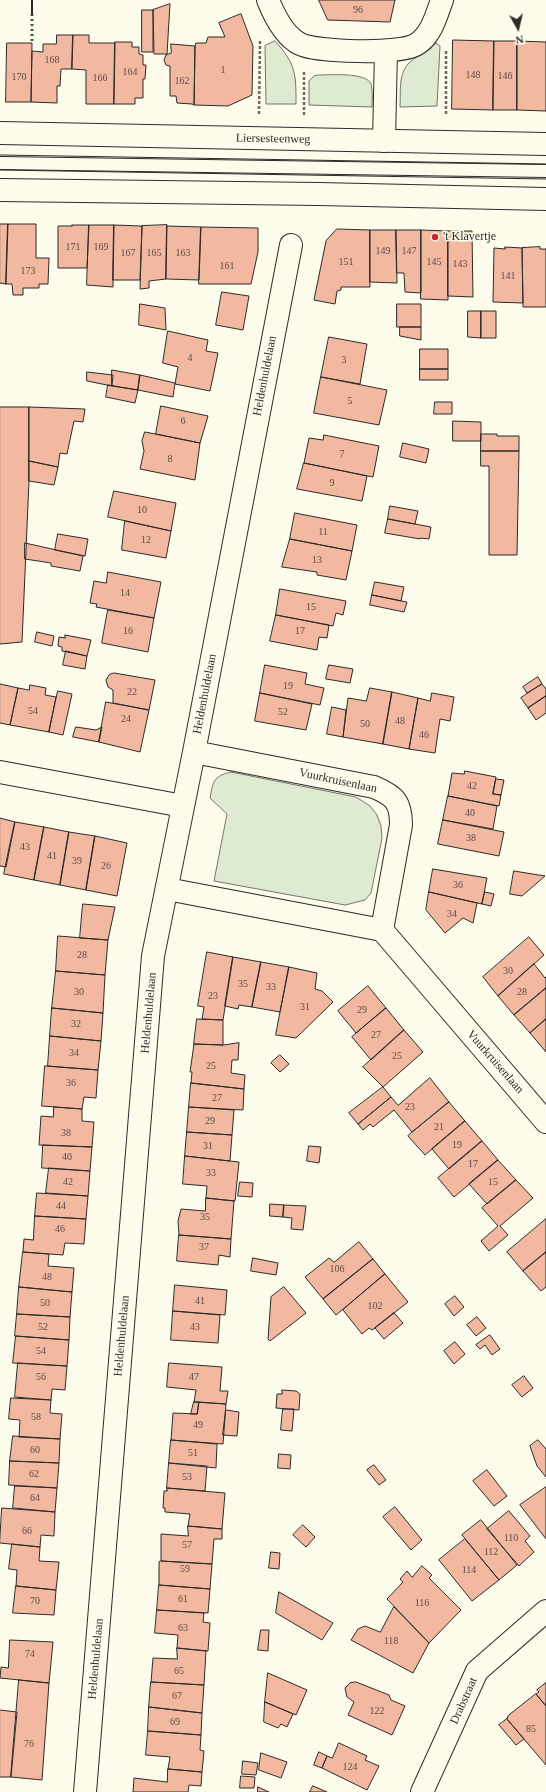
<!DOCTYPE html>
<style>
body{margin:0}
#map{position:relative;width:546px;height:1792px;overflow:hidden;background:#fdfbea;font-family:Georgia,serif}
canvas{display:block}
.north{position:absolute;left:498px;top:8px;width:40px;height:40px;-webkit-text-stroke:3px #fdfbea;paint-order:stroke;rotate:172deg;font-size:11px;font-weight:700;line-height:16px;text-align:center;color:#2b2b2b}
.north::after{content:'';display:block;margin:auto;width:14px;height:18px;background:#2b2b2b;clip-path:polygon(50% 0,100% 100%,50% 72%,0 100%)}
</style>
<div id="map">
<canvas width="546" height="1792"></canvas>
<div class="north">N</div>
</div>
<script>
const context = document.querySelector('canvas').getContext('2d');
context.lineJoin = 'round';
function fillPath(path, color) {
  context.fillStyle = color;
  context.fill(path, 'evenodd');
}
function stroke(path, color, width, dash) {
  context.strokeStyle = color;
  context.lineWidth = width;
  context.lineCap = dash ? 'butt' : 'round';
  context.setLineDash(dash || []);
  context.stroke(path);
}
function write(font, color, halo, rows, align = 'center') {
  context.font = font + ' Georgia,serif';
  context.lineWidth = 3;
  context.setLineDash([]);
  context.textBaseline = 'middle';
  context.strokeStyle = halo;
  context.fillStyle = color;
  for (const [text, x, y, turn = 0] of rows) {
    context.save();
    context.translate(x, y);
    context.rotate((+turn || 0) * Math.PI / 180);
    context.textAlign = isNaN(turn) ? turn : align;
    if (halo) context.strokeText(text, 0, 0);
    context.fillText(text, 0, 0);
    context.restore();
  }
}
const green = new Path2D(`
 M275,41C296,64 296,74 296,104H266L265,46Z
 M436,43L440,46L437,106L400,107C401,87 397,68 417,57C424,53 431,50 436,43Z
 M319,75C331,75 366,72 371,84C373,90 372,100 372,107L309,105V81L314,76Z
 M231,772L356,797L370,806L377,815L381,826L382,838L371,893L365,900L345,905L214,881L227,814L210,798C213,782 213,776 231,772Z`);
fillPath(green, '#deebd1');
stroke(green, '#74746e', 1);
const building = new Path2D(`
 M319,0H395L390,22L328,20Z
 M170,4L167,54H154L153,10Z
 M142,10H153V52H142Z
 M241,14L253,46L252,95L228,106L194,105L195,46L196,43H206L208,37H225L219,23Z
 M57,35H73L72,69H61L60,86H57V103L31,102L32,51L43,52V44H56Z
 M73,35H89V43H115L114,104H86V70L72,69Z
 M453,40L494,41L493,110L452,109Z
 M494,41H517V110H493Z
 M517,41L546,42V111L517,110Z
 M115,42H132V47H139V54L143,55V65H146L145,79H143V98H135V104H114Z
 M7,43H32L31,102H6Z
 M171,44L195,46L194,105L192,104L177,103L176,96H170V66L166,65L164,60L166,55L171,53Z
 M0,224H8L6,284L0,283Z
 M8,224H36V258H49L48,284H39V288H23V295H13L12,284H6Z
 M72,225H89L87,268H58V226H72Z
 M89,225H114L113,287L87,285Z
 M114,225L142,226L140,280H113Z
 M167,225L166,279L149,281V288L140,289L142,226Z
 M167,226L201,227L199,280L166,279Z
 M201,227L258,228V252L251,284H199Z
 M337,229L370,230V287H341V290L337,291L335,304L314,300L326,241Z
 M370,230H396L397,283L370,282Z
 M396,230H421V293L405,292L404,273H397Z
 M421,230L448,231V300L421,299Z
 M448,231H472L473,297L448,296Z
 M505,247L522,248L523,303L493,302L494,248L505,249Z
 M540,247V249H546V307H523L522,248Z
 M222,292L249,296L243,330L216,325Z
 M140,304L165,308L166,330L139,325Z
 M397,304H421V327H397Z
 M468,311H481V338L468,337Z
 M481,311H496V338H481Z
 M400,327H421V340L400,336Z
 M168,331L208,340L206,351L218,353L210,391L175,384L178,367L163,363Z
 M329,337L367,344L360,384L321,377Z
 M420,349H448V369H420Z
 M420,369H448V380H420Z
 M112,370L140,375L138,390L112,386Z
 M87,372L113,375L112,386L87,381Z
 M140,375L175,383L173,397L138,390Z
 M321,377L387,390L379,425L314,413Z
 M108,385L138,390L135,403L106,397Z
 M435,402H452V414H434Z
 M161,406L208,416L200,443L156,434Z
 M0,407H29V481L22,642L0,644Z
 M29,407L85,409L83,422L74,421L67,454L60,453L58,467L29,461Z
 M453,421L481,422V441H453Z
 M145,432L200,443L195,480L140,469L144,451L142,441Z
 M481,434H497V436H519V451H481Z
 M324,435L379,446L373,477L304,463L309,438L323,440Z
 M403,443L429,449L426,463L400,457Z
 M481,451H519L517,555H489V466H481Z
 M29,461L58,467L54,485L29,481Z
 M304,463L367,476L362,501L297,489Z
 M114,491L176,503L171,531L108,517Z
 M390,506L418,511L415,524L388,519Z
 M295,513L357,525L352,551L290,539Z
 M388,519L431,527L429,539L420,538V539L385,533Z
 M125,521L171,531L166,558L122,550Z
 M58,534L88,539L85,556L55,550Z
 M290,539L352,551L346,580L317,575V572L282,567Z
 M25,543L83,556L80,571L51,566V563L25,559Z
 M108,572L161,582L154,618L96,607L97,604L90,603L94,581L106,583Z
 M375,582L404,587L401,601L372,595Z
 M280,589L346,601L343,615L336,613L333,626L276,615Z
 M372,595L407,602L404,612L370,605Z
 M108,610L154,618L148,652L102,643Z
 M276,615L329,625L327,638L319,637L317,650L270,641Z
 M37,632L54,636L52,646L35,642Z
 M65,635L91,640L87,656L62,651V647L58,646L59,637L65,638Z
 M66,651L87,656L85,669L63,665Z
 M265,665L307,673L305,684L324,688L320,705L260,693Z
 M329,665L353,669L350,683L326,679Z
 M114,673L155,680L149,710L113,703V690L108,687L106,680L109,675Z
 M538,677L542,684L527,693L523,687Z
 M0,684L18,688L10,725L0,723Z
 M542,684L546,689V696L528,708L521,698Z
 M30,685L46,688L45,695L56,697L49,732L10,725L18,688L29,690Z
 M370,688L392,692L383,744L343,737L348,698L366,701Z
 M58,691L72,694L63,735L49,732Z
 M392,692L418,698L409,749L383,744Z
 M260,693L312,704L306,730L255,721Z
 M432,693L454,697L450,721L440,719L435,753L409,749L418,698L430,701Z
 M546,696V713L536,720L528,708Z
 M106,702L149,710L140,752L99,742Z
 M332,707L346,710L343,737L327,734Z
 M76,727L96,730L102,727L99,742L73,737Z
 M465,771L496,777L493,794L501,795L499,806L448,796L452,773L464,774Z
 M496,779L504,780L501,795L493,794Z
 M448,796L497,806L493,829L443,820Z
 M0,818L15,822L6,867L0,866Z
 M443,820L504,832L499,856L438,844Z
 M15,822L44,827L34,880L4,874Z
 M44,827L69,832L60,885L34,880Z
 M69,832L95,836L86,890L60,885Z
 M95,836L127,843L117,896L86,890Z
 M433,869L487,878L482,904L429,892Z
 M514,871L545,876L522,896L510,894Z
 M429,892L477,903L473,923L463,918L445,933L426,910Z
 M485,892L494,894L491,906L482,904Z
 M83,904L115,907L108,940L80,938Z
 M58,936L108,940L105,975L56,971Z
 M529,937L544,955L498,996L483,977Z
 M207,952L233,957L223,1020L202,1019L204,1007L198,1006Z
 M233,957L261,962L252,1007L239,1005L238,1009L225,1006Z
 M261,962L289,967L280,1012L252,1007Z
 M534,964L545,978L546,977V988L514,1015L498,996Z
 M289,967L317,973L315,989L322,991L333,1002L296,1038L276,1035Z
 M56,971L105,975L103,1013L52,1008Z
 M368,986L386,1008L356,1033L338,1011Z
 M546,988V1019L530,1033L514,1015Z
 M52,1008L103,1013L101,1041L50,1036Z
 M386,1008L404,1030L371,1060L352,1037Z
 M197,1019L223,1020V1045L194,1044Z
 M546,1019V1052L530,1033Z
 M404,1030L423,1052L383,1087L363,1067Z
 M50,1036L101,1041L98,1070L48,1066Z
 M239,1043L238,1060H232L231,1073L245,1075L244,1089L191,1083L192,1072H190L194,1044L223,1045Z
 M280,1055L289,1064L280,1072L271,1063Z
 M45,1066L98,1070L96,1098L84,1097L82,1109L42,1106Z
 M430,1078L449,1102L412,1132L394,1110L373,1127L370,1124L363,1130L358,1124L391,1097L398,1105Z
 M191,1083L244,1089L243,1110L189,1107Z
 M383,1087L391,1097L358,1124L349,1113Z
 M449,1102L465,1121L425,1155L408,1136Z
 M54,1107L82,1109V1121L94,1122L92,1147L39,1145L41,1116L53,1117Z
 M189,1107L234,1110L232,1135L187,1132Z
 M465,1121L482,1141L449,1169L432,1149Z
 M187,1132L232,1135L230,1161L185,1156Z
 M482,1141L498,1160L454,1197L438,1178Z
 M43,1145L92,1147L90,1171L42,1168Z
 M309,1146L321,1147L319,1163L307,1161Z
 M185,1156L239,1162L235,1201L206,1198L207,1186L183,1184Z
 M498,1160L516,1180L487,1204L469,1184Z
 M49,1168L90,1171L88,1196L46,1193Z
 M516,1180L533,1198L500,1226L508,1235L489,1251L481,1241L498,1226L482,1208Z
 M240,1182L253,1183L252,1197L238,1196Z
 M37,1193L88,1196L86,1219L35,1216Z
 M206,1198L234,1201L231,1239L179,1235L178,1221L181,1209L205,1211Z
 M270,1204L284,1205L283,1217L270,1216Z
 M284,1205L306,1206L303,1230L291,1229L292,1218L283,1217Z
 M35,1216L86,1219L84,1244L65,1243L63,1255L23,1252L24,1239L33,1240Z
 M546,1219V1252L523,1271L507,1252Z
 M179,1235L231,1239L230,1257L219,1255L218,1265L177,1261Z
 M359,1242L373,1259L323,1299L305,1277L329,1258L334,1262Z
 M23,1252L49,1254L48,1266L74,1268L72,1292L19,1287Z
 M546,1252V1287L541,1291L523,1271Z
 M253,1258L278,1263L276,1275L251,1271Z
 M373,1259L385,1274L336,1315L323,1299Z
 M385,1274L408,1302L375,1328L372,1330L369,1328L362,1334L343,1310Z
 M175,1285L227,1290L225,1315L173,1311Z
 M19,1287L72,1292L70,1317L17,1314Z
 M284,1287L306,1313L270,1341L268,1339L271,1297Z
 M455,1296L464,1307L454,1316L445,1304Z
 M173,1311L220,1315L218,1343L171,1340Z
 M394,1313L403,1323L384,1339L375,1328Z
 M17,1314L70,1317L69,1340L15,1336Z
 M477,1317L486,1328L476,1336L467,1325Z
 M490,1335L500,1349L492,1355L485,1345L480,1349L476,1345Z
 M16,1336L69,1340L67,1366L13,1363Z
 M455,1342L465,1354L454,1364L444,1351Z
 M18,1363L67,1366L65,1390L52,1389L51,1400L15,1397Z
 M169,1363L222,1367L220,1391H228L226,1404L194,1402L196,1390L167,1387Z
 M524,1376L533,1388L522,1397L512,1385Z
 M282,1390L296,1391L300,1394L299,1410L276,1408L277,1394H282Z
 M11,1398L51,1400L50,1413L62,1414L60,1439L19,1437L20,1420L9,1419Z
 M194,1402H199L197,1414H191Z
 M199,1402L226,1404L223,1444L171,1440L173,1413L197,1414Z
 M283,1409H294L292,1431L281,1430Z
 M226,1410L239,1412L237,1436L223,1435Z
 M13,1436L60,1439L59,1463L10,1461Z
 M171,1440L217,1444L216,1468L169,1463Z
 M538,1440L546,1449V1477L537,1466L530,1446Z
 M279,1454L291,1455L290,1469L278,1468Z
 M10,1461L59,1463L57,1488L9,1485Z
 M169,1463L207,1466L205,1491L167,1488Z
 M374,1465L386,1480L379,1485L367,1470Z
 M487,1470L507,1496L494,1506L473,1481Z
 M15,1486L57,1488L55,1512L13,1508Z
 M546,1487V1539L520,1505Z
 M167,1488L225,1493L222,1529L188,1526L190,1514L165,1512V1508H163L164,1491H167Z
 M395,1507L422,1540L411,1550L383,1517Z
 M2,1508L55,1512L54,1536L41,1535L40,1547L0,1543Z
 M509,1511L530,1536L525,1541L534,1552L519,1566L487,1529Z
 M481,1520L517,1565L499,1580L462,1535Z
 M303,1525L315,1537L306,1547L293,1535Z
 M188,1526L222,1529V1539H214L212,1564L161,1561V1534L188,1536Z
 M465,1539L499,1580L472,1601L439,1560Z
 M12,1544L40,1547L39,1561L59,1562L56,1590L16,1586L17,1570L9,1569Z
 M271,1552L280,1553L279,1569L269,1568Z
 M161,1561L212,1564L210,1589L159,1585V1562Z
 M422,1566L432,1575L429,1578L461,1610L429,1643L387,1599L403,1582L400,1579L407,1571L412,1577Z
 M159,1585L210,1589L208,1613L157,1610Z
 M16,1586L56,1590L54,1615L13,1613Z
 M279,1592L333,1623L322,1640L276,1613Z
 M394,1607L429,1643L413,1673L351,1640L358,1629L365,1626L380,1632Z
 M157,1610L204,1613L203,1622L210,1623L208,1651L177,1648L178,1635L155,1633Z
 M261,1630H269L268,1651L258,1650Z
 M10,1640L53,1642L49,1683L0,1678L1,1667L8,1668Z
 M177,1648L206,1651L204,1685L151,1682L153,1658L177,1659Z
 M268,1673L307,1690L296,1715L265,1702Z
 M19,1680L49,1683L42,1780L11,1777Z
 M151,1682L204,1685L202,1713L149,1707Z
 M356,1682L389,1695L391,1700L405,1706L392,1735L348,1715L354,1702L347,1697L345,1688L350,1683Z
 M546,1683V1706L536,1694L539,1692L537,1690Z
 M536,1694L546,1706V1765L507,1719L508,1716Z
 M265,1702L293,1714L287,1727L281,1724L278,1728L264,1722Z
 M149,1707L202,1713L201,1735L148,1731Z
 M0,1710L17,1712L11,1777H0Z
 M507,1719L524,1739L516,1745L499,1725Z
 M148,1731L201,1735L200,1750L204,1751L202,1772L168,1769L170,1757L146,1755Z
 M339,1743L367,1756L365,1760L379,1766L367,1790L322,1768L327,1756L332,1758Z
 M319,1752L327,1756L322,1768L314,1765Z
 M261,1753L287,1762L281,1778L259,1770Z
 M243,1761L258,1763L256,1775L242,1774Z
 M168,1769L202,1772L201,1786L189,1785L188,1792H133L134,1778L167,1782Z
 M241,1776L255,1777L254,1788H240Z
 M313,1786L327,1792H310Z
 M258,1787L269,1792H258Z`);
fillPath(building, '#f2b8a0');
stroke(building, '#2b2b2b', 1);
const lane = new Path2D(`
 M0,163L546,171`);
const street = new Path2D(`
 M268,0C274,15 284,36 300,44C316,52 401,55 417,44C432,34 436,16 442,0
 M384,141L386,51
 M194,752L374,787C395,796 401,802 401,825L382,930
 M0,772L183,806
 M167,889L382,930L546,1122
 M85,1792L153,956L194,752L291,245
 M422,1792L477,1671L546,1611`);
const primary = new Path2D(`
 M0,133L546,144
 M0,190L319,194L546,199`);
stroke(lane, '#2b2b2b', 14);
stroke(street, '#2b2b2b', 24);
stroke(primary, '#2b2b2b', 24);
stroke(new Path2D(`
 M446,51V116
 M304,72V115
 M259,114L260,41`), '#6a6964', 2.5, [3, 2]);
stroke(lane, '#fdfbea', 12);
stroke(street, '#fdfbea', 22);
stroke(primary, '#fdfbea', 22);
stroke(new Path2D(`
 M0,155L546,164
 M0,170L546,179`), '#2b2b2b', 1);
stroke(new Path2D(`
 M32,14V43`), '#34623c', 3, [2, 3]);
stroke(new Path2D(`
 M32,14V0`), '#2b2b2b', 2);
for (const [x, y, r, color] of [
 [435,237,4,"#c62828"]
]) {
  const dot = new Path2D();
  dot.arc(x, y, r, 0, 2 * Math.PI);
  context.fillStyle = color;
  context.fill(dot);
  stroke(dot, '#fdfbea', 1.5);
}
write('10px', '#5d4e48', null, [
 ["96",358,10],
 ["168",52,60],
 ["1",223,70],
 ["164",130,72],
 ["148",473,75],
 ["146",505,76],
 ["170",19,77],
 ["166",100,78],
 ["162",182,81],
 ["171",73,247],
 ["169",101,247],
 ["149",383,251],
 ["147",409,251],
 ["167",128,253],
 ["165",154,253],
 ["163",183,253],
 ["151",346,262],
 ["145",434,262],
 ["143",460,264],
 ["161",227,266],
 ["173",28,271],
 ["141",508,276],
 ["4",190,358],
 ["3",344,360],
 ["5",350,401],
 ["6",183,421],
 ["7",342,454],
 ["8",170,459],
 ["9",332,483],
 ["10",142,510],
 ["11",323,532],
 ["12",146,540],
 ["13",317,560],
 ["14",125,593],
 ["15",311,607],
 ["16",128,631],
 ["17",300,631],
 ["19",288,686],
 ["22",132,692],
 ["54",33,711],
 ["52",283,712],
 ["24",126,719],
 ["48",400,721],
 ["50",365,724],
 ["46",424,735],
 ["42",472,786],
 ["40",470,813],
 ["38",471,838],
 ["43",25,847],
 ["41",52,856],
 ["39",77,861],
 ["26",106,866],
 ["36",458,885],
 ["34",452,914],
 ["28",82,955],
 ["30",508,971],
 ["35",243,984],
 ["33",271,987],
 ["30",79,992],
 ["28",522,992],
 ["23",213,996],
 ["31",305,1007],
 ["29",362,1010],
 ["32",76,1024],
 ["27",376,1035],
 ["34",74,1053],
 ["25",397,1056],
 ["25",211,1066],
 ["36",71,1083],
 ["27",217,1098],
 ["23",410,1107],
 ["29",210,1121],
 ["21",439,1127],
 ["38",66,1133],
 ["19",457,1145],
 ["31",208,1146],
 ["40",67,1157],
 ["17",473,1164],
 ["33",211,1173],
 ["42",68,1182],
 ["15",493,1182],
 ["44",61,1206],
 ["35",205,1217],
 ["46",60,1229],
 ["37",204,1247],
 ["106",337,1269],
 ["48",47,1277],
 ["41",200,1301],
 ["50",45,1303],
 ["102",375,1306],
 ["52",43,1327],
 ["43",195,1327],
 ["54",41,1351],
 ["56",41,1377],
 ["47",194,1377],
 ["58",36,1417],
 ["49",198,1425],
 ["60",35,1450],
 ["51",193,1453],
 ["62",34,1474],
 ["53",187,1477],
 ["64",35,1498],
 ["66",27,1531],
 ["110",511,1538],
 ["57",187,1545],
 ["112",491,1552],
 ["59",185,1569],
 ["114",469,1570],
 ["61",183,1599],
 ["70",35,1601],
 ["116",422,1603],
 ["63",183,1628],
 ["118",391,1641],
 ["74",30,1654],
 ["65",179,1671],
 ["67",177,1696],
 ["122",377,1711],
 ["69",175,1722],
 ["85",531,1729],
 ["76",29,1744],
 ["124",350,1767]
]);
write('12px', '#2b2b2b', '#fdfbea', [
 ["Liersesteenweg",273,139,1],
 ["Heldenhuldelaan",265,376,-79],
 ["Heldenhuldelaan",205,694,-79],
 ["Vuurkruisenlaan",338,781,12],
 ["Heldenhuldelaan",149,1013,-85],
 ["Vuurkruisenlaan",495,1062,49],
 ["Heldenhuldelaan",122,1336,-85],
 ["Heldenhuldelaan",96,1659,-85],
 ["Drabstraat",464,1701,-66]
]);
write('12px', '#2b2b2b', '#fdfbea', [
 ["'t Klavertje",443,237]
], 'left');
</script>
